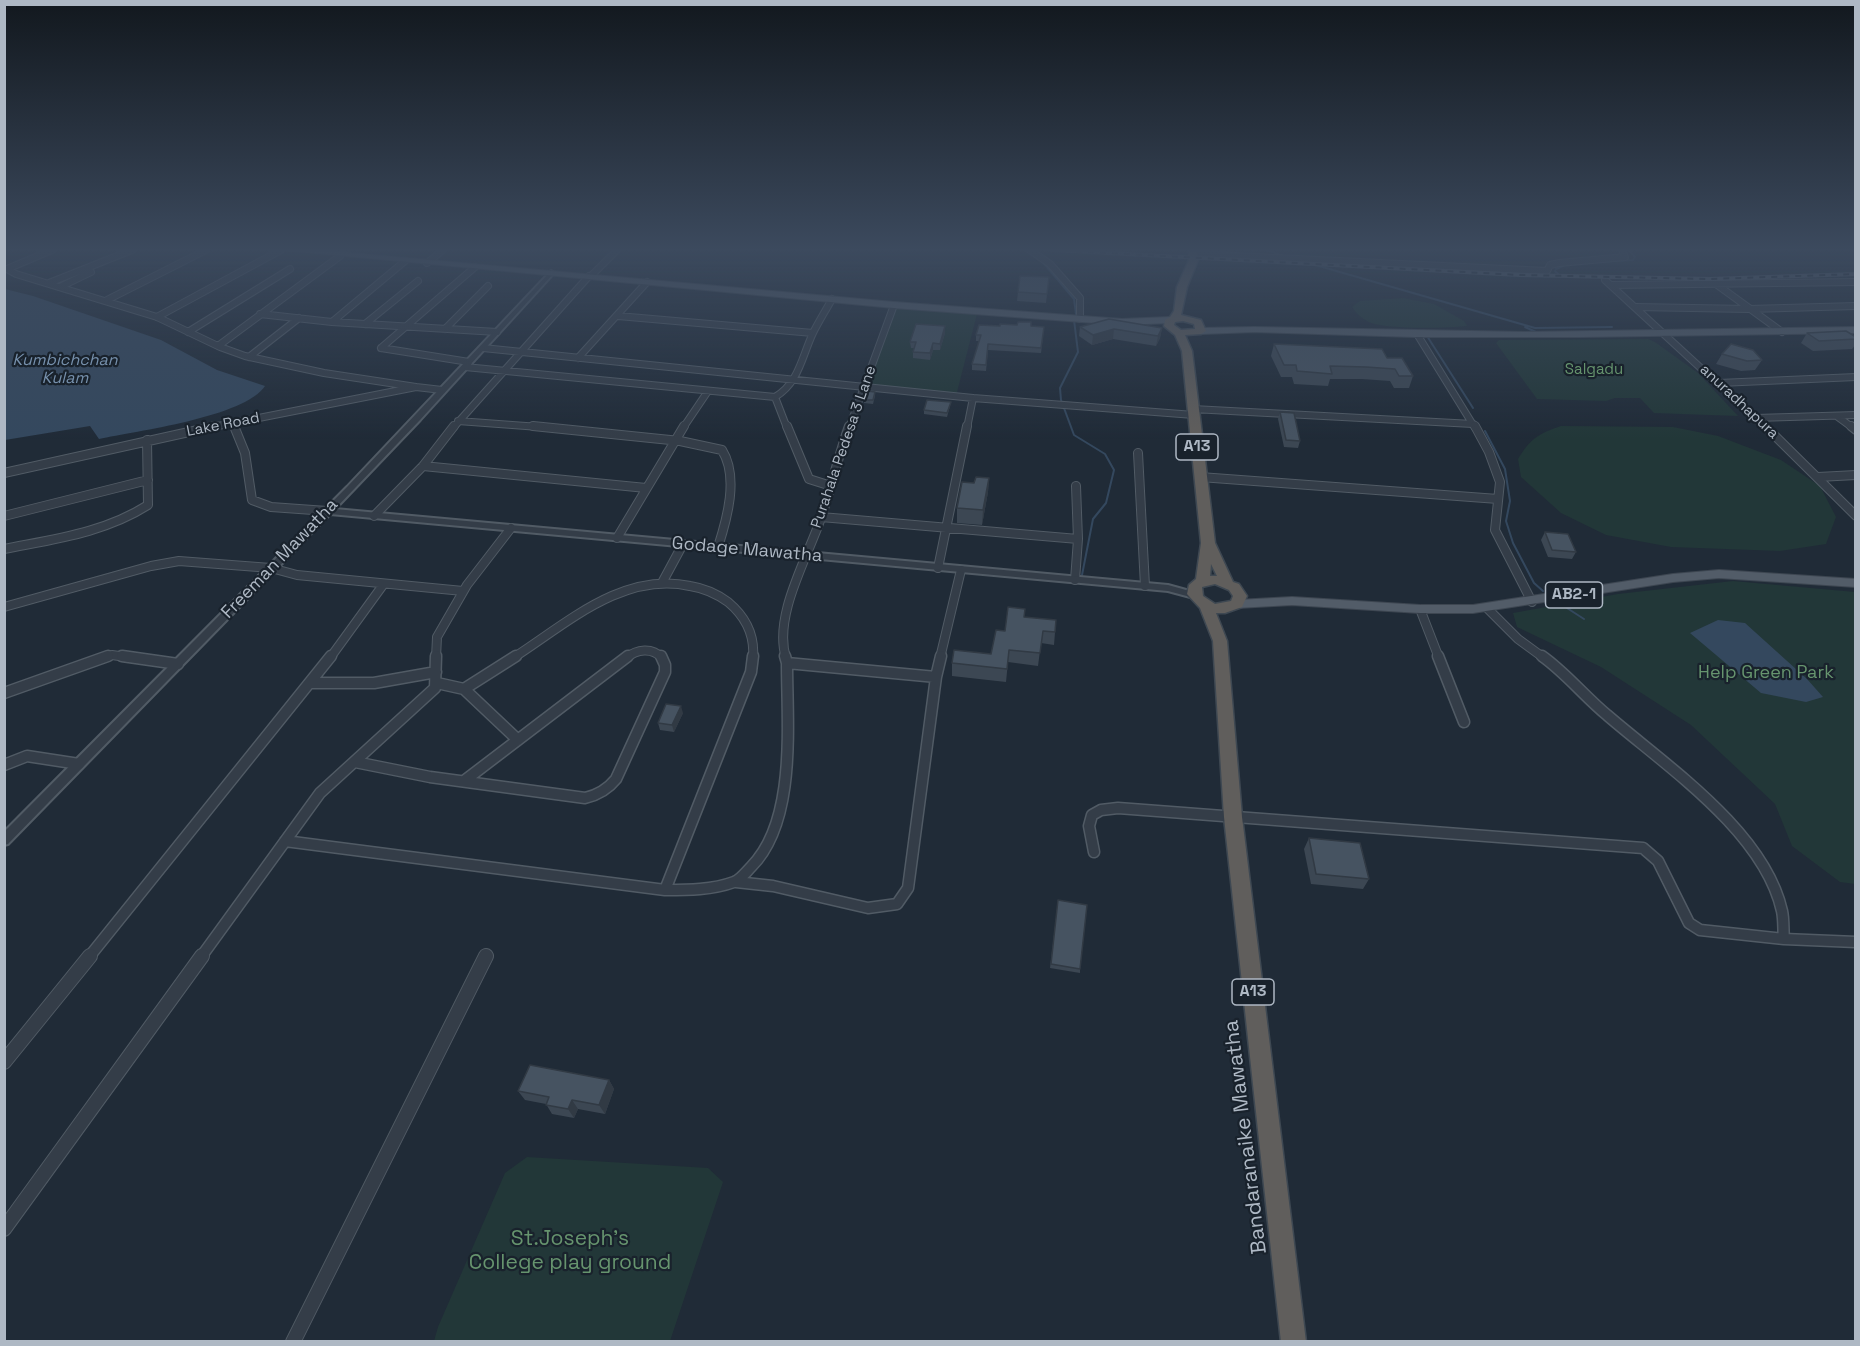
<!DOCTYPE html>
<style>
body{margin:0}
#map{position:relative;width:1860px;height:1346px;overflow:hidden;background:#202b37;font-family:"Space Grotesk",sans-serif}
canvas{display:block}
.frame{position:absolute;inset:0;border:6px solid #aeb8c4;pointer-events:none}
</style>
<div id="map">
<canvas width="1860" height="1346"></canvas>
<div class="frame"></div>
</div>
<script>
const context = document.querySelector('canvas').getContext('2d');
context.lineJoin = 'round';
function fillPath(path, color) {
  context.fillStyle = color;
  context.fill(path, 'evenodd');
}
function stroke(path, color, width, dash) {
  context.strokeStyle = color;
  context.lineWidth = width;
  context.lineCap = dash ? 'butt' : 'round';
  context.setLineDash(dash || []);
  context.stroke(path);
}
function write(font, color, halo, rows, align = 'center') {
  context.font = font + ' "Space Grotesk",sans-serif';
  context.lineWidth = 4.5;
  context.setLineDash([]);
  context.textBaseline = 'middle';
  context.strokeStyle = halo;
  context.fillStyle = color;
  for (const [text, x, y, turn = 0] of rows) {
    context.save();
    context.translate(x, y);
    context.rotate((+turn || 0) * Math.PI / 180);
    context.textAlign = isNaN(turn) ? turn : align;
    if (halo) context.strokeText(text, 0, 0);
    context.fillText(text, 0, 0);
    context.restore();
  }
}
fillPath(new Path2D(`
 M1403,298L1434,304L1464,321L1467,326C1447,328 1386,330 1369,322C1361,318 1357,314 1352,307L1360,301Z
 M894,305L978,310L956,396L862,387Z
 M1648,339L1655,342L1698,373L1738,416L1654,413L1640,398H1615L1606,401L1537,399L1496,343L1499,340Z
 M1561,426L1673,427L1718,436L1781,460L1820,486L1836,517L1826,544L1780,551L1671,547L1606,535L1561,513L1521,477L1518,459C1531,438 1538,434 1561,426Z
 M1733,581L1855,592V884L1840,882L1792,846L1775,804L1691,725L1601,667L1517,627L1513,613L1618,594Z
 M527,1157L708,1168L723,1182L670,1341H434L438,1327L505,1173Z`), '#223738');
fillPath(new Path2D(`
 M5,289L33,296L161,340L217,370L265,386C245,417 136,431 99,439L90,426L5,440Z
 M1718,620L1745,623L1807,679L1823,697L1806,702L1761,693L1690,633Z`), '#34485e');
stroke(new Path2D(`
 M1024,250L1035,257
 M1266,250L1284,256
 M1041,260L1074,299L1076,314
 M1305,262L1535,328L1612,327
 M1596,262L1633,260L1635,257L1629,250
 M1556,269L1565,265
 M1555,271L1558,274
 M1074,320L1078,352L1060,388L1061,400L1074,435L1105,454L1114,470L1106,503L1093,519L1082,575
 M1525,327L1538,333
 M1430,336H1427L1473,408
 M1485,431L1505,469L1510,501L1506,521L1513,543L1534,583L1543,591
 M1553,599L1584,619`), '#34485e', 2);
const minorFar3 = new Path2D(`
 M52,250L7,269L16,274L157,317L220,347L245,356L324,373L416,387
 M1030,250L1050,264L1080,298V319
 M1194,254L1547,271L1550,265L1559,263L1625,257L1622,250
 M405,261L332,322L497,332
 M427,263L443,250
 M591,276L617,250
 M1605,280L1766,428
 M49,283L132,250
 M1716,284L1782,332
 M1612,285L1856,282
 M60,287L91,272
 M107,300L206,250
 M1636,307L1749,309L1856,306
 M260,314L332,322
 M618,316L813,333
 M157,317L281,250
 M365,324L418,281
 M445,329L488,286
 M188,332L290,269
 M1417,334L1475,428
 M218,346L340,256
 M381,348L475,267
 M381,348L469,362
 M483,348L973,398L1194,415
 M249,357L299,318
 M578,358L647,282
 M465,367L775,397C799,383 802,356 813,333C819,321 826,310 832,299
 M1719,383L1856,377
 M775,397L787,428
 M1193,409L1473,424
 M1838,417L1853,428
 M1756,418L1856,415
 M458,421L553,428
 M233,423L235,428
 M208,428L416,387L442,390
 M453,428L589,276
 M683,428L708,391
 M849,428L894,305
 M967,428L973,398`);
const minorFar2 = new Path2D(`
 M234,426L245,453L252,500L271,507L327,511
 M533,426L680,441L722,450C739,477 727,519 718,547
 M787,426L809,479L828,485
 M1475,426L1489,452L1500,482L1495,530L1532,602
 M1765,426L1856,516
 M1851,426L1856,430
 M1138,453L1145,586
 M423,466L646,488
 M4,473L216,426
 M1200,477L1498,499
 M1818,477L1856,475
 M4,516L148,480
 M374,516L423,466L454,426
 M821,517L1078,539
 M617,538L684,426
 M4,549C54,539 104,533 148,505L147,440
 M938,568L967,426
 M1075,580L1078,539L1076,486
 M663,581L683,544
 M4,607L151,566L179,561L271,568L297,575L463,591
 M1487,608L1518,639L1544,658
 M1420,609L1439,658
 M104,658L112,655L133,658
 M330,658L383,585
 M436,658L437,637L467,585L511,528
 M513,658C566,624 623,571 690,586C703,588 717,594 728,602C746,617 755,635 753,658
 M626,658C637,649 652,647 662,658
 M786,658C773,616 807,559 821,518C831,488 838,457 849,426
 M940,658L961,570`);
const minorFar1 = new Path2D(`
 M122,656L178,664
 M1438,656L1464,722
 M1542,656C1566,673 1585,697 1607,715C1666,766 1764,831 1782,911C1784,920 1783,930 1784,939
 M787,663L936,677
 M311,683H374L436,672
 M437,683L464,689L518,740
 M464,689L516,656
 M4,693L108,656
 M355,762L430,777L585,798C598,795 608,789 616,779L665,672V665L661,656
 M4,765L27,756L79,764
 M464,781L628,656
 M285,841L665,890C688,890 712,890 734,882C740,880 746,872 751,867C797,821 787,724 787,663L785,656
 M1094,852L1089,826L1092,815L1101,810L1118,808L1643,848L1658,861L1689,923L1700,930L1784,939L1856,942
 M736,882L773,886L868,908L897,904L908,888L936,677L941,656
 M665,890L751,672L753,656
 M89,957L331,656
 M201,957L320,793L435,688L436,656
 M485,957L486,955`);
const minor = new Path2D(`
 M4,1062L90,956
 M4,1229L202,956
 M293,1342L486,956`);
const tertiary = new Path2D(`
 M551,271L554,273L553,274L420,420L335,509L1168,585L1197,593L1199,595L1194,598L1168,591L330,514L8,844L4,845V832L347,487Z`);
const primary = new Path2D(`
 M284,250H318L894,302L1122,319L1170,317L1174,320L1170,323L1122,325L894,308Z
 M1254,327L1525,332L1856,327V333L1580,337H1415L1254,332L1201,334L1197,331L1201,328Z
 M1719,570L1856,579V587L1719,578L1673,582L1473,613H1420L1292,605L1237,608L1231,604L1237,600L1292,597L1420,605H1473L1673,574Z`);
const trunk = new Path2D(`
 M1189,250H1197L1198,260L1187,287L1181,315L1201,320L1206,331L1201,334L1185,335L1192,351L1215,543L1233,582L1239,584L1247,596L1242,607L1225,613H1216L1227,641L1242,817L1306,1342H1281L1224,817L1213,641L1200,608L1187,594L1189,585L1196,579L1201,543L1182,351L1175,335L1164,326L1165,320L1170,317L1174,311L1177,287L1189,260ZM1183,321L1194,324L1195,329L1181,330L1174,325L1175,322ZM1211,564L1217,576H1210ZM1215,584L1229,590L1233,596L1231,601L1215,604L1203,596L1202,587Z`);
stroke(minorFar3, '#515b65', 8);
stroke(minorFar2, '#515b65', 10);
stroke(minorFar1, '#515b65', 13);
stroke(minor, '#515b65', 16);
stroke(tertiary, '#515b65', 4);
stroke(primary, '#3d4651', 2);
stroke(trunk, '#3e4852', 3);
stroke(minorFar3, '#343d48', 6);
stroke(minorFar2, '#343d48', 8);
stroke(minorFar1, '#343d48', 10);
stroke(minor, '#343d48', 14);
fillPath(tertiary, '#343d48');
fillPath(primary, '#525c68');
fillPath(trunk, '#605e5c');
const rail = new Path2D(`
 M1052,250L1520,275L1710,279L1856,274`);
stroke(rail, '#56616f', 4);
stroke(rail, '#19222c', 2, [6]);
fillPath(new Path2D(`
 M1049,277L1046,303L1017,301L1018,292Z
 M1000,326L1044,327L1041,353L988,350L986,371L972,370V364L979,341H976V335Z
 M1080,327L1162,328L1160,338L1156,346L1113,339L1092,345L1079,336Z
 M945,333L940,350H933L930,360L913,358V352L914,348H911L910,342Z
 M1807,333L1856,337V344L1852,349L1813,351L1801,343Z
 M1274,344L1387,358L1413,376L1409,388H1394L1390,381L1362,379H1330L1328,386L1294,384L1292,377H1281L1271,356Z
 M1722,354L1762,360L1755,370L1741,371L1716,364Z
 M875,392V396L873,404L864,403V400Z
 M951,402L950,406L947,417L924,414V410Z
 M1280,412L1300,441L1298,448L1284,447L1278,419Z
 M989,478L988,492L982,525L957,523V508L974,483Z
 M1545,532L1576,552L1572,559L1548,557L1541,540Z
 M1025,617L1056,620L1054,645L1041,643L1038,666L1008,662L1006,682L952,676V663L991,654L1005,631Z
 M683,713L674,732L660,730L658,723Z
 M1309,838L1369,879L1363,889L1311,884L1304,849Z
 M1058,900L1080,969V973L1050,968Z
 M609,1080L614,1089L605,1114L578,1109L574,1118L552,1114L546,1104L525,1100L518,1091Z`), '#3c4753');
fillPath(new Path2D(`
 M945,326V333L940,350V344Z
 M1162,328L1160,338L1156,346L1158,336Z
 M1114,329L1113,339L1092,345L1093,335Z
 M933,343V350L930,360V353Z
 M989,478L988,492L982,525L983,510Z
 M681,706L683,713L674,732L672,725Z
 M609,1080L614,1089L605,1114L599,1105Z
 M572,1100L578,1109L574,1118L568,1109Z`), '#313a44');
const building = new Path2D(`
 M1020,276L1049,277L1047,294L1018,292Z
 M1109,319L1162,328L1158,336L1114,329L1093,335L1080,327Z
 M1018,322H1031V326L1044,327L1041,348L988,344L986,365L972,364L981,335H976L979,325L1000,326V324L1017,325Z
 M916,324L945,326L940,344L933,343L930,353L913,352L916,342H910Z
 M1846,331L1856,337V339L1819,341L1807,333Z
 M1274,344L1382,349L1387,358H1402L1413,376H1399L1395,369L1366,367L1330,366L1332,374L1297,371L1296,365H1284Z
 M1731,344L1753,350L1762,360L1747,361L1722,354Z
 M867,391L875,392L873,400H864Z
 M927,400L951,402L947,413L924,410Z
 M1280,412L1294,413L1300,441L1286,440Z
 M976,477L989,478L983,510L957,508L962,482L974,483Z
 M1545,532L1568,534L1576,552L1552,550Z
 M1008,607L1025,609L1024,617L1056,620L1055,632L1043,631L1040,653L1009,650L1007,669L952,663L954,650L991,654L996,630L1005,631Z
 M666,704L681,706L672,725L658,723Z
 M1309,838L1360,843L1369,879L1316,874Z
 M1058,900L1087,905L1080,969L1051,964Z
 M530,1065L609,1080L599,1105L572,1100L568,1109L546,1105L549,1097L518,1091Z`);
fillPath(building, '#465361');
stroke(building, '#313a44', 1.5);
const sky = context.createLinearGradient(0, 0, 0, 439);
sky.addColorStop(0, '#12181e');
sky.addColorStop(0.57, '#3c4a5e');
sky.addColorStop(1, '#3c4a5e00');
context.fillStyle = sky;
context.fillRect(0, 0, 1860, 439);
write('15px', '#66946e', '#19222c', [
 ["Salgadu",1594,370]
]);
write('15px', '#aeb8c4', '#19222c', [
 ["anuradhapura",1739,402,43],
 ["Lake Road",223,425,-11],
 ["Purahala Pedesa 3 Lane",844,447,-71]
]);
write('italic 16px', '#7690ac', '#19222c', [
 ["Kumbichchan",65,361],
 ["Kulam",65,379]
]);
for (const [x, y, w] of [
 [1197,447,42],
 [1574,595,57],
 [1253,992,42]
]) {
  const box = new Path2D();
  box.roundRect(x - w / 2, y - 13, w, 26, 4.5);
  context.fillStyle = '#19222c';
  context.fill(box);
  stroke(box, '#aeb8c4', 1.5);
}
write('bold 16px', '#aeb8c4', null, [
 ["A13",1197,447],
 ["AB2-1",1574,595],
 ["A13",1253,992]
]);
write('18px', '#aeb8c4', '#19222c', [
 ["Godage Mawatha",747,550,5],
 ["Freeman Mawatha",280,559,-46]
]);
write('18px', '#66946e', '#19222c', [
 ["Help Green Park",1766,673]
]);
write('21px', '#aeb8c4', '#19222c', [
 ["Bandaranaike Mawatha",1246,1137,-97]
]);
write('21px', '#66946e', '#19222c', [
 ["St.Joseph's",570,1239],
 ["College play ground",570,1263]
]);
</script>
